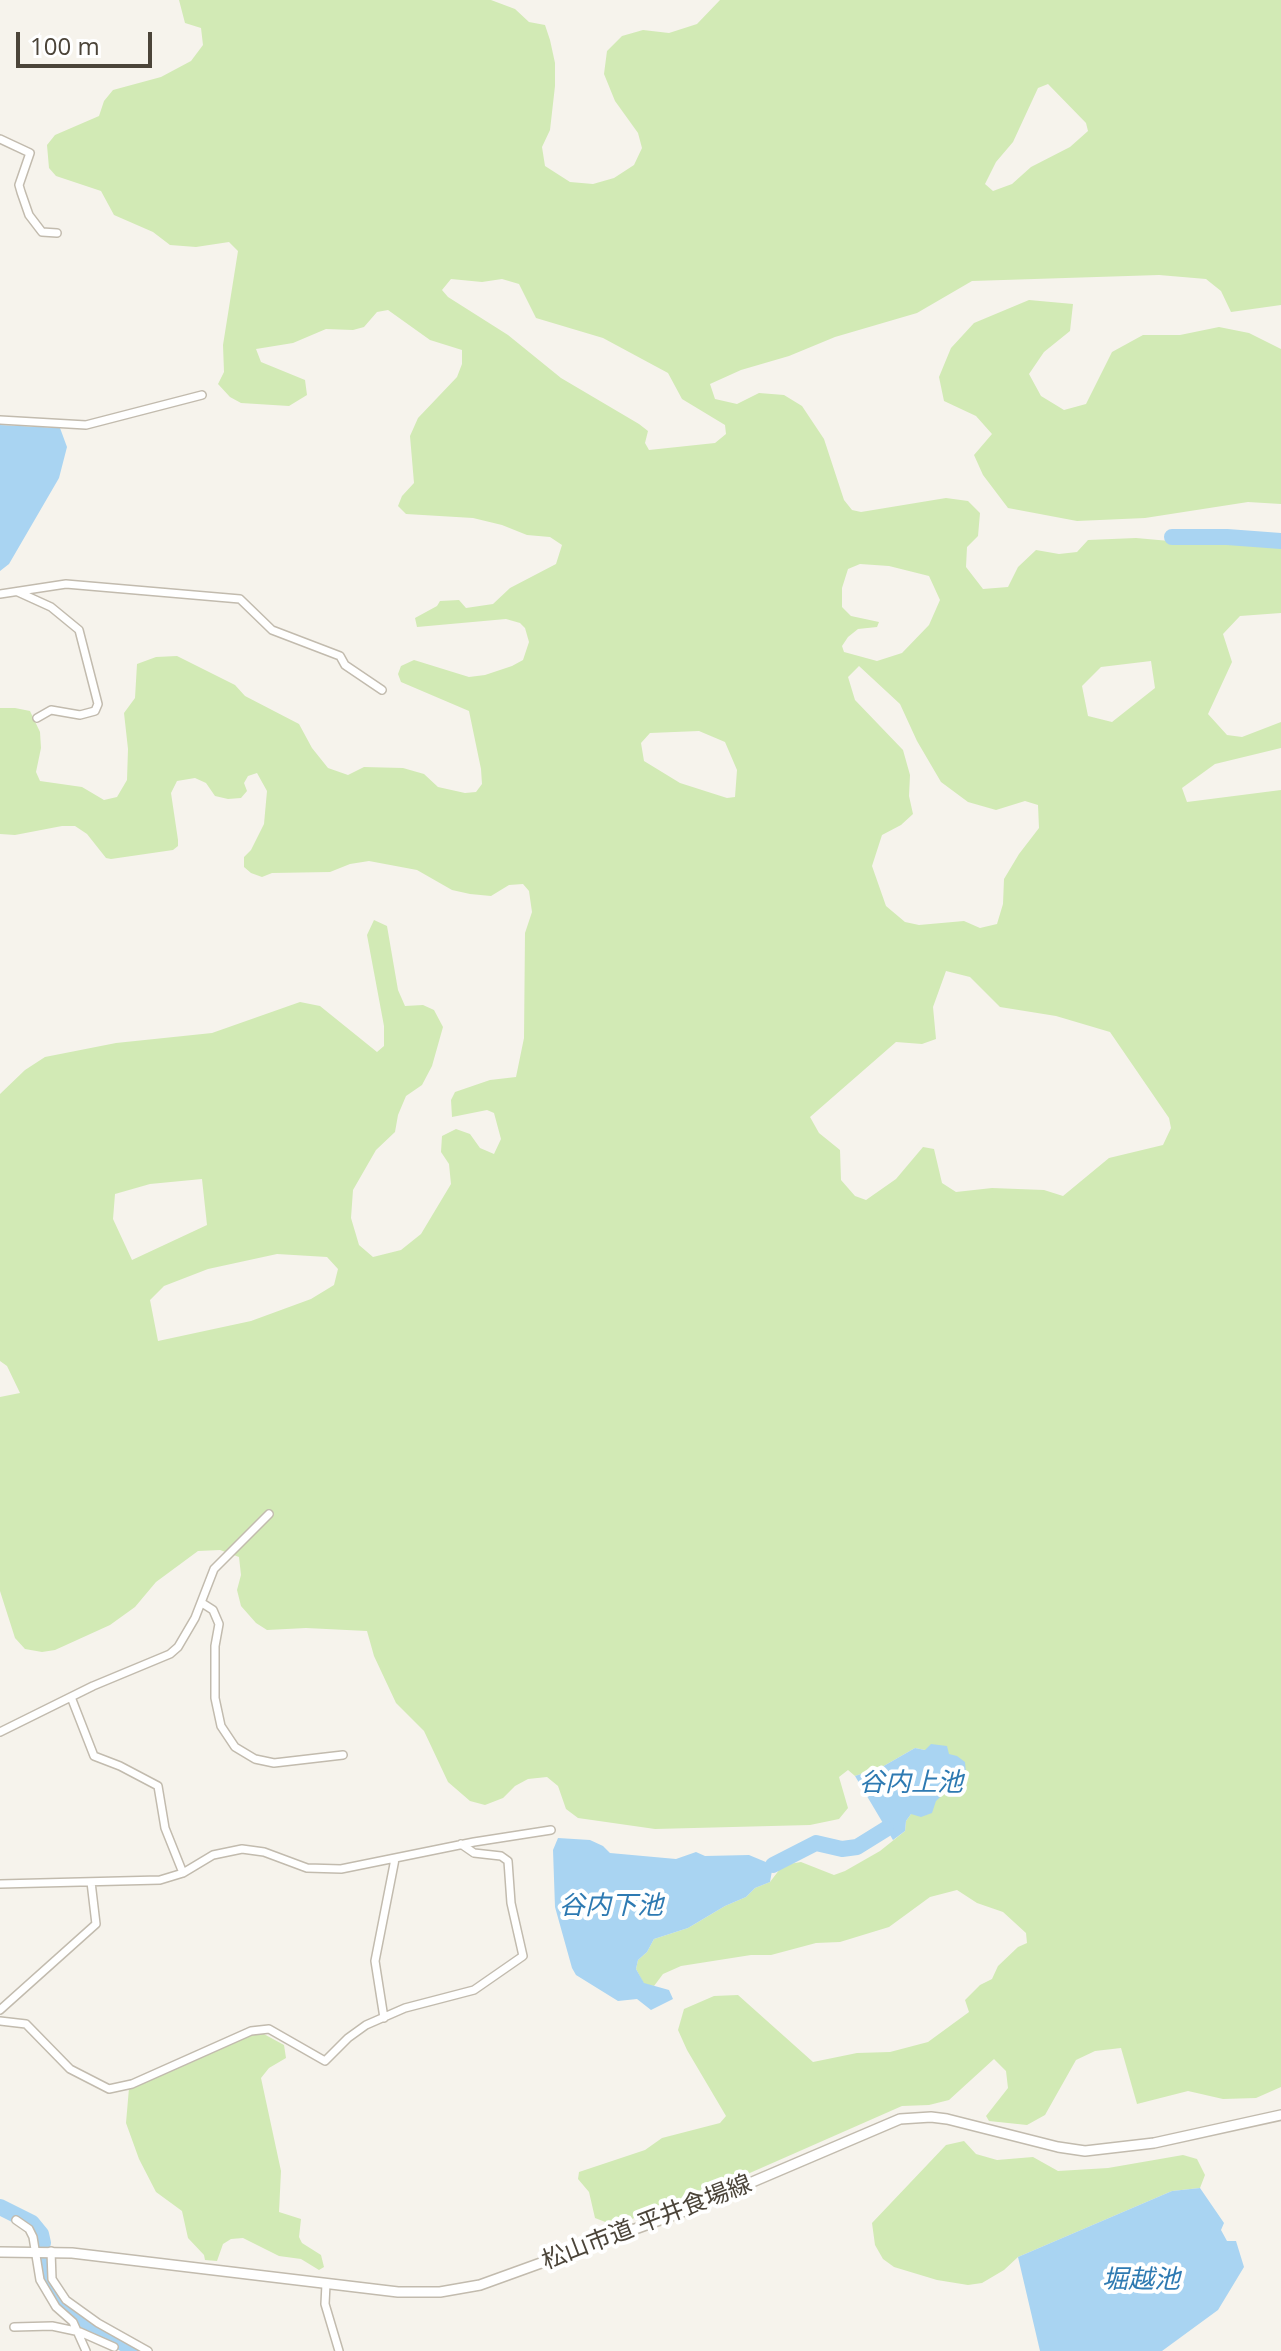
<!DOCTYPE html>
<html>
<head>
<meta charset="utf-8">
<style>
  body { margin:0 }
  #map { position:relative; width:1281px; height:2351px; overflow:hidden; background:#f6f3ec; font-family:"Open Sans",sans-serif }
  canvas { display:block }
  .scale { position:absolute; left:16px; top:32px; width:136px; height:36px; box-sizing:border-box; border:4px solid #4b4439; border-top:0; padding-left:10px; font-size:24px; line-height:28px; white-space:nowrap; color:#4b4439; -webkit-text-stroke:6px #fff; paint-order:stroke }
</style>
</head>
<body>
<div id="map">
<canvas width="1281" height="2351"></canvas>
<div class="scale">100 m</div>
</div>
<script>
const ctx = document.querySelector('canvas').getContext('2d');
ctx.lineJoin = 'round';
function paint(path, color) { ctx.fillStyle = color; ctx.fill(path, 'evenodd'); }
const shape = rows => new Path2D(rows.map(r => 'M' + r).join(''));
function strokePath(path, color, width, dash) { ctx.strokeStyle = color; ctx.lineWidth = width; ctx.lineCap = dash ? 'butt' : 'round'; ctx.setLineDash(dash || []); ctx.stroke(path); }
function write(font, color, halo, rows, align = 'center') {
  ctx.font = font + ' "Open Sans","Noto Sans JP",sans-serif'; ctx.lineWidth = 8; ctx.setLineDash([]); ctx.textBaseline = 'middle'; ctx.strokeStyle = halo; ctx.fillStyle = color; for (const [text, x, y, turn = 0] of rows) {
    ctx.save(); ctx.translate(x, y); ctx.rotate((+turn || 0) * Math.PI / 180); ctx.textAlign = isNaN(turn) ? turn : align; if (halo) ctx.strokeText(text, 0, 0); ctx.fillText(text, 0, 0); ctx.restore();
  }
}
const green = shape([
  [179,0,491,0,515,9,529,22,545,25,550,40,555,63,555,86,550,130,542,147,545,166,570,182,593,184,614,178,634,165,642,148,638,133,615,101,604,74,607,51,622,36,643,30,669,33,697,24,720,0,1281,0,1281,305,1231,312,1221,291,1206,279,1159,275,972,281,917,313,835,337,789,356,741,370,710,384,715,399,737,404,759,393,784,395,802,406,824,439,844,500,852,510,861,512,946,498,968,501,980,513,978,536,967,547,966,567,983,589,1008,587,1018,567,1036,550,1059,554,1077,552,1088,540,1136,538,1192,543,1281,544,1281,613,1240,616,1223,634,1232,662,1208,714,1227,735,1242,737,1281,722,1281,748,1215,764,1182,788,1187,802,1281,790,1281,2087,1256,2098,1223,2099,1188,2091,1137,2104,1121,2048,1095,2051,1076,2060,1045,2115,1027,2125,989,2121,986,2116,1008,2088,1006,2071,994,2059,949,2100,929,2105,902,2106,693,2198,620,2223,608,2223,595,2218,589,2192,578,2179,579,2172,645,2150,662,2138,720,2123,726,2116,687,2050,678,2030,684,2009,714,1996,738,1995,813,2062,857,2053,890,2052,928,2042,969,2012,965,2000,980,1985,992,1979,998,1966,1018,1947,1027,1943,1026,1933,1003,1912,977,1903,957,1890,930,1897,889,1927,840,1942,816,1943,771,1955,751,1955,681,1966,663,1974,654,1986,644,1984,636,1969,638,1960,647,1952,654,1939,688,1928,725,1906,746,1897,755,1888,770,1882,783,1865,801,1862,834,1875,845,1871,880,1851,905,1831,906,1821,911,1814,935,1801,966,1773,925,1750,915,1748,882,1767,855,1776,848,1770,839,1777,848,1808,839,1819,810,1825,655,1829,578,1818,566,1809,558,1786,547,1777,528,1779,515,1786,503,1798,485,1805,470,1801,448,1782,424,1731,396,1703,374,1656,367,1631,306,1628,267,1630,256,1623,241,1606,237,1590,241,1575,239,1557,220,1550,198,1551,156,1582,135,1607,110,1625,55,1650,42,1652,25,1649,15,1638,0,1591,0,1397,20,1393,7,1366,0,1361,0,1094,25,1070,45,1057,116,1043,212,1033,300,1002,320,1006,377,1052,384,1046,384,1026,367,935,374,920,387,926,398,990,405,1006,423,1005,434,1010,443,1027,432,1066,422,1085,406,1096,398,1115,395,1132,376,1150,353,1190,351,1218,359,1245,373,1257,401,1250,421,1234,451,1184,449,1164,441,1152,442,1136,456,1129,470,1134,480,1148,494,1154,501,1139,494,1113,487,1110,452,1117,451,1100,455,1092,490,1080,516,1077,524,1038,525,933,532,912,529,891,523,884,509,885,491,896,470,894,452,890,417,870,369,861,350,864,330,872,272,873,262,877,251,873,244,867,244,857,251,850,264,824,267,791,257,773,248,776,244,783,247,791,241,798,228,799,215,796,206,783,195,778,177,781,171,793,178,840,178,846,173,850,111,859,106,858,87,834,75,826,62,826,15,835,0,834,0,708,15,708,30,711,40,732,41,748,36,772,40,781,82,787,104,800,117,797,127,780,128,749,124,713,135,698,137,664,156,657,177,656,235,685,245,696,299,724,312,748,328,768,348,775,364,767,403,768,424,774,438,787,465,793,476,792,482,784,481,769,469,711,401,682,398,674,401,666,414,660,469,677,485,675,512,666,523,660,529,642,525,628,520,623,506,619,417,627,415,618,437,606,440,601,459,600,466,608,493,604,510,588,556,564,562,545,550,537,527,535,502,525,473,518,406,514,398,506,402,496,414,483,410,436,418,418,457,377,462,364,462,350,430,340,388,310,377,312,364,327,353,330,326,329,293,343,256,349,261,362,305,380,307,395,289,406,241,403,230,397,218,384,224,372,223,345,238,251,229,242,196,247,170,245,153,232,114,215,101,191,56,176,49,168,47,145,55,135,99,116,104,101,113,90,161,77,191,61,203,45,201,28,185,23],
  [1048,84,1086,123,1088,131,1070,147,1031,167,1012,184,993,191,985,184,996,162,1013,142,1038,88],
  [451,279,482,282,502,279,519,284,536,318,603,338,668,373,682,399,725,425,726,434,715,443,649,450,645,443,648,431,639,424,561,378,508,335,448,297,442,290],
  [860,564,889,566,929,576,940,600,929,625,902,653,877,661,844,652,842,646,848,637,858,629,877,627,879,622,851,616,842,607,842,588,848,569],
  [1151,661,1155,688,1112,722,1088,716,1082,686,1101,667],
  [859,666,900,704,917,741,941,782,968,802,996,810,1025,801,1038,805,1039,828,1019,854,1004,879,1003,904,997,924,980,928,964,921,919,925,905,922,886,906,872,866,882,835,901,825,913,814,909,796,910,775,903,750,855,700,848,677],
  [699,731,725,742,737,770,735,797,727,798,680,783,644,761,641,743,650,733],
  [946,971,970,977,1000,1007,1056,1016,1110,1032,1169,1118,1171,1128,1163,1145,1109,1158,1063,1196,1044,1190,992,1188,956,1192,942,1183,934,1149,923,1147,896,1179,866,1200,855,1196,841,1180,840,1150,819,1133,810,1117,896,1042,922,1044,936,1039,933,1007],
  [202,1179,207,1225,132,1260,113,1219,115,1194,150,1184],
  [277,1254,327,1257,338,1269,334,1285,311,1299,251,1321,158,1341,150,1300,164,1286,208,1269],
  [1029,300,1073,304,1070,331,1044,352,1029,374,1041,396,1064,410,1086,404,1112,352,1143,335,1180,335,1219,327,1249,333,1281,349,1281,504,1248,502,1145,518,1077,521,1008,508,983,475,974,455,992,434,976,416,944,401,939,377,951,348,974,323],
  [262,2033,284,2045,286,2058,269,2068,261,2078,281,2171,279,2212,301,2219,299,2237,302,2243,321,2255,324,2267,319,2270,301,2259,279,2256,243,2238,231,2239,223,2244,217,2261,205,2260,204,2255,188,2238,182,2211,156,2192,139,2159,126,2123,129,2088,234,2040],
  [964,2141,976,2154,997,2160,1033,2157,1058,2171,1108,2168,1183,2155,1197,2159,1205,2175,1200,2188,1172,2191,1018,2257,1004,2270,982,2283,968,2285,937,2280,894,2267,883,2259,875,2245,872,2223,946,2145]
]);
const water = shape([
  [0,425,60,428,67,447,59,478,9,564,0,571],
  [931,1744,947,1746,949,1754,957,1756,965,1762,966,1773,936,1801,932,1813,921,1817,911,1814,906,1821,905,1831,893,1840,855,1776,882,1767,915,1748,925,1750],
  [558,1838,590,1840,603,1846,610,1853,676,1859,696,1852,705,1856,749,1855,773,1865,770,1882,755,1888,746,1897,725,1906,688,1928,654,1939,647,1952,638,1960,636,1969,644,1983,669,1990,673,1999,651,2010,637,1999,618,2001,576,1975,572,1968,555,1907,553,1850],
  [1200,2188,1224,2223,1221,2230,1227,2241,1236,2241,1244,2267,1218,2310,1162,2351,1040,2351,1018,2257,1172,2191]
]);
const river = shape([
  [1172,537,1227,537,1281,541],
  [773,1865,816,1843,842,1849,857,1847,886,1829],
  [0,2207,32,2223,41,2234,43,2243],
  [44,2259,49,2284,64,2305,101,2332,138,2351]
]);
const minor = shape([
  [0,139,30,153,19,185,21,192,29,215,42,232,57,233],
  [0,420,86,425,202,395],
  [18,592,51,607,79,630,98,704,95,711,80,715,51,710,37,718],
  [0,594,66,584,240,599,272,630,340,656,345,665,382,690],
  [202,1603,213,1610,219,1624,215,1646,215,1698,221,1726,235,1747,255,1759,274,1763,343,1755],
  [71,1697,94,1756,120,1766,158,1786,165,1828,183,1873],
  [0,1732,93,1686,170,1654,178,1647,195,1618,214,1569,269,1514],
  [0,1884,160,1880,183,1873,213,1855,242,1849,264,1852,307,1868,341,1869,474,1842,551,1830],
  [0,2010,96,1924,91,1882],
  [384,2018,375,1961,395,1859],
  [0,2021,26,2024,70,2069,109,2089,132,2084,251,2031,269,2029,325,2061,348,2038,366,2025,405,2008,474,1990,523,1956,511,1903,508,1861,501,1856,474,1853,461,1844],
  [16,2220,29,2229,33,2237,40,2280,56,2307,73,2322,86,2351],
  [51,2251,52,2279,66,2300,98,2323,148,2351],
  [326,2284,325,2304,339,2351],
  [14,2327,52,2326,80,2332,114,2347]
]);
const tertiary = shape([
  [0,2252,72,2253,398,2292,440,2292,480,2285,682,2212,900,2119,931,2117,947,2119,1058,2147,1085,2151,1154,2143,1281,2115]
]);
const streetNames = [
  ["松山市道 平井食場線",647,2223,-21]
];
const waterNames = [
  ["谷内上池",911,1784],
  ["谷内下池",611,1907],
  ["堀越池",1141,2281]
];
paint(green, '#d2eab5');
paint(water, '#a9d4f2');
strokePath(river, '#a9d4f2', 16);
strokePath(minor, '#c2bbae', 10);
strokePath(tertiary, '#c2bbae', 12);
strokePath(minor, '#fff', 7);
strokePath(tertiary, '#fff', 9);
write('24px', '#4b4439', '#fff', streetNames);
write('italic 26px', '#2e7ab2', '#fff', waterNames);
</script>
</body>
</html>
